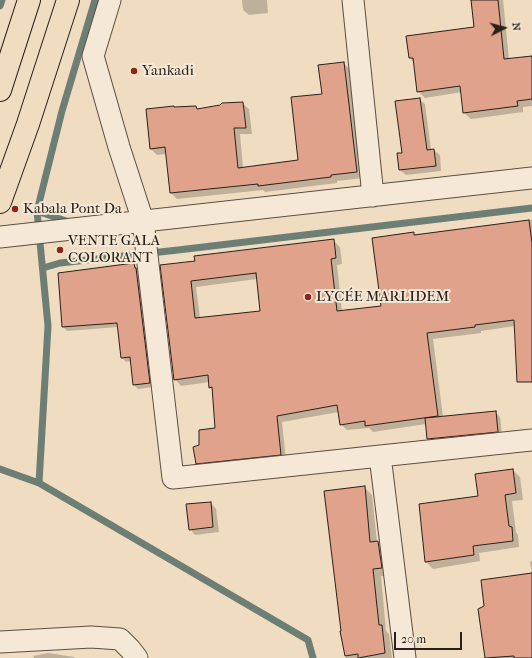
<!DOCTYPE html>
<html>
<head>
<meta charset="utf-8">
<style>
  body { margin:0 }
  #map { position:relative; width:532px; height:658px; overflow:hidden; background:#f0dcc1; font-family:"IM FELL French Canon",serif }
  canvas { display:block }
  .north { position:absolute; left:484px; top:8px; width:40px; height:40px; -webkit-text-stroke:3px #f5e8d7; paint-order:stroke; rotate:84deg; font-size:11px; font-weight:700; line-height:16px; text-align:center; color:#292018 }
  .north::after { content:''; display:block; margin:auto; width:14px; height:18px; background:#292018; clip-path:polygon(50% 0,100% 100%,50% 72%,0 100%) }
  .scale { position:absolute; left:394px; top:632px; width:68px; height:18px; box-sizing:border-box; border:2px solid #292018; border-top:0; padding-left:5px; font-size:12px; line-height:14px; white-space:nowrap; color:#292018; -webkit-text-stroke:3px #f5e8d7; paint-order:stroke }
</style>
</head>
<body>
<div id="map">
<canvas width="532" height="658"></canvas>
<div class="north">N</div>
<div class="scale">20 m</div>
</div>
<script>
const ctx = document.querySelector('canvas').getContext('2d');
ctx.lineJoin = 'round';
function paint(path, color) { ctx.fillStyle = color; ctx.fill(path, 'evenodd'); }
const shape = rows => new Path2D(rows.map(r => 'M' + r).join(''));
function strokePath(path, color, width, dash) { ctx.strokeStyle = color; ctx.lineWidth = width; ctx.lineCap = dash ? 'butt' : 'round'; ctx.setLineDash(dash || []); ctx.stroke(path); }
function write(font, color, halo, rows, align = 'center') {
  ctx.font = font + ' "IM FELL French Canon",serif'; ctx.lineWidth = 4; ctx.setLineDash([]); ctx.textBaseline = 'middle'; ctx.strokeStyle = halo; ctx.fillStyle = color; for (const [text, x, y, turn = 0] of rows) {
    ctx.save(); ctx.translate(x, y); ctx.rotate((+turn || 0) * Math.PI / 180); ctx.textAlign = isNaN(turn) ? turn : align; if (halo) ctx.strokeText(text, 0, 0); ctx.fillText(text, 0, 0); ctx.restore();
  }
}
const shadow = shape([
  [242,0,267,0,268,13,249,15,243,10],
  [472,0,503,0,509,59,532,57,532,106,523,107,523,112,471,119,464,113,462,92,425,98,418,91,414,63,410,58,475,28],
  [343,63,350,69,363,178,337,181,337,183,265,192,263,190,177,199,171,193,167,154,157,155,151,149,147,110,196,107,198,110,242,103,249,109,252,134,240,134,243,168,300,161,323,95],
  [419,99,425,104,431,150,434,150,440,155,441,171,406,175,400,170],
  [532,220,532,351,515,326,481,331,481,333,433,339,443,417,495,412,500,417,502,436,433,443,428,439,426,424,373,432,369,428,347,430,341,424,339,412,282,422,286,461,203,469,197,463,200,445,216,429,214,391,210,387,210,382,181,386,175,379,161,266,333,240,340,247,342,264,337,265,342,311,382,306,414,234,416,236],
  [257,279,261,311,200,318,196,287],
  [134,264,138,269,138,271,153,387,138,389,134,385,132,361,126,362,122,358,118,327,67,331,63,327],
  [513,470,520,477,523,500,512,501,516,532,518,535,519,547,479,553,480,561,433,569,426,562,479,497],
  [364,487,372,495,377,542,386,550,389,576,381,576,386,631,389,634,392,658,346,658,341,632],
  [211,503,216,509,219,532,195,535,190,529],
  [532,561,532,658,486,658,485,607,532,574,530,562],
  [48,653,74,657,75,658,34,658,33,656]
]);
const stream = shape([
  [0,6,2,0],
  [37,211,69,222],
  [43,268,60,263,178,250,532,208],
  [0,469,39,483,308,640,313,658],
  [39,483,48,326,37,211,62,111,95,0]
]);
const building = shape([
  [471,0,498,0,504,59,532,56,532,99,517,101,518,106,463,113,460,86,417,92,413,58,409,58,406,36,474,27,471,0],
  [344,62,357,172,331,175,331,177,258,186,258,184,170,193,165,147,150,149,146,109,174,106,174,107,196,106,197,109,220,105,222,103,243,102,246,128,234,128,238,168,298,160,291,97,322,94,318,65,344,62],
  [420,98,427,150,434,149,436,166,399,170,397,153,402,153,395,101,420,98],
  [529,220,532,243,532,382,517,382,514,320,475,325,475,327,427,333,438,416,365,426,365,421,340,425,337,405,277,416,281,455,196,464,193,447,199,445,199,430,215,428,212,387,209,388,208,375,174,380,160,265,195,261,194,256,334,239,336,258,331,259,337,311,381,306,372,238,414,232,414,235,529,220],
  [256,273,260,311,195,318,191,281,256,273],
  [134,263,135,268,136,268,150,383,133,385,130,357,121,358,117,323,62,327,58,273,134,263],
  [496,411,498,432,427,439,425,418,496,411],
  [513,469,516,493,505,495,509,526,512,527,513,541,473,546,474,555,425,562,419,504,478,496,475,474,513,469],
  [365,486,370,542,378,541,380,555,382,568,373,569,379,625,382,625,385,653,358,658,358,654,345,656,340,631,341,631,324,491,365,486],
  [211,502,213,527,189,530,186,504,211,502],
  [532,573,532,658,514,658,514,656,485,658,478,609,484,606,481,580,532,573]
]);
const street = shape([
  [110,0,93,56,119,147,143,221,173,478,532,440],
  [353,0,373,196],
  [0,237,532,178],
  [380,456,405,658],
  [0,642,91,637,120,639,130,649,137,658]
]);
const highway = shape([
  [0,90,29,0],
  [0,202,28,124,68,0]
]);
const markers = [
  [134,71,4,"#8f2418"],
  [15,209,4,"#8f2418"],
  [60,250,4,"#8f2418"],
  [308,297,4,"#8f2418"]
];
const poiNames = [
  ["Yankadi",142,71],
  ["Kabala Pont Da",23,209],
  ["VENTE GALA",68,241],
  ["COLORANT",68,258],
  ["LYCÉE MARLIDEM",316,297]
];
paint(shadow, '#0003');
strokePath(stream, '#6d7e75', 7);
paint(building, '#e0a28a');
strokePath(building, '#292018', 1);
strokePath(street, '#5b4f42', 23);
strokePath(highway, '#292018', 24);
strokePath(street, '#f5e8d7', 21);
strokePath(highway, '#f0dcc1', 22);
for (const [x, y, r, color] of markers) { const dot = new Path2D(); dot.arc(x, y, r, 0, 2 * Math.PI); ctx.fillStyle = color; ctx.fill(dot); strokePath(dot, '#f5e8d7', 1.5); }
write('15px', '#292018', '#f5e8d7', poiNames, 'left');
</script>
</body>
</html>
